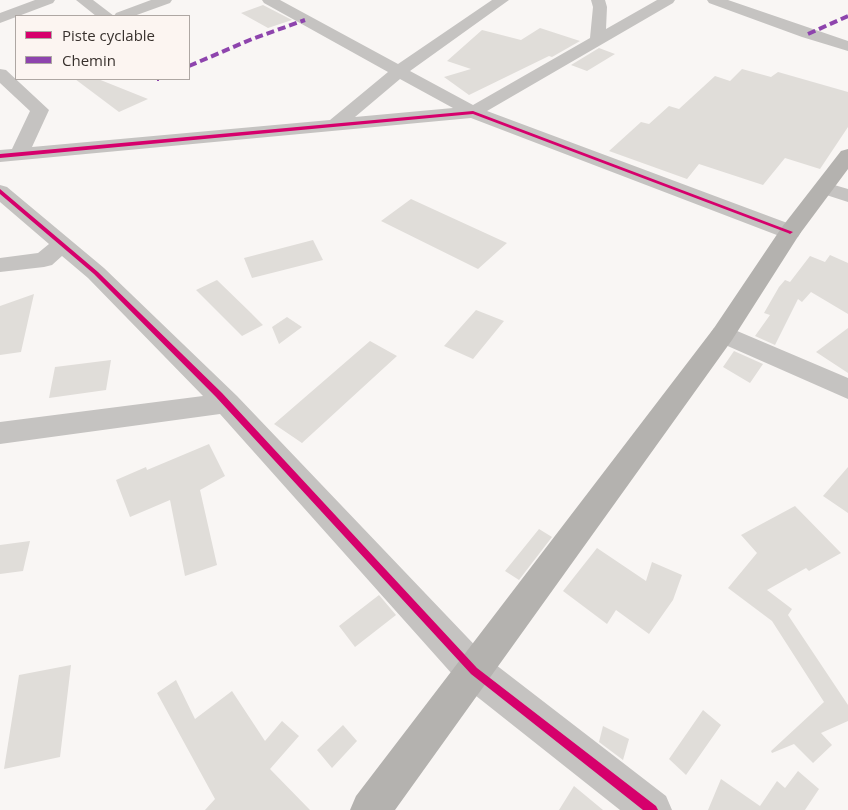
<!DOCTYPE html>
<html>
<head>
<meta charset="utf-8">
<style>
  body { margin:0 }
  #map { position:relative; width:848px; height:810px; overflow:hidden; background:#f9f6f4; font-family:"Open Sans",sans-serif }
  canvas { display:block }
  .legend { position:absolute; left:15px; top:15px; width:175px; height:65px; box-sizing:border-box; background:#fcf5f1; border:1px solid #aea7a3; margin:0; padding:6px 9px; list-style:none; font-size:15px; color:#38312d }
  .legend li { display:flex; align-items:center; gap:10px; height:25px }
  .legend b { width:25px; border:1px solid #aea7a3 }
</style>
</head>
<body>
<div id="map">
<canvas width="848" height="810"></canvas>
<ul class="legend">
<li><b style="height:6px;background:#d6006c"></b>Piste cyclable</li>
<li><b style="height:6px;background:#8e44ad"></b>Chemin</li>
</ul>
</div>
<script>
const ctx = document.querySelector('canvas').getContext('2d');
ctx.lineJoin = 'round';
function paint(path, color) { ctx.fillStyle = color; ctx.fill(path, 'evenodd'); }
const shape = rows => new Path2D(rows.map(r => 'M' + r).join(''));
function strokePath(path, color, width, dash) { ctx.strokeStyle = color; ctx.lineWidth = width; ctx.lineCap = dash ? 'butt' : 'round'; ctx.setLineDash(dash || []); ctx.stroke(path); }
const building = shape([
  [263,5,292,20,268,28,241,13],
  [540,28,580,41,552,57,549,56,469,95,444,77,471,69,447,61,482,30,521,40],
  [599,48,615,54,587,71,571,65],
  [742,69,771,77,778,72,848,92,848,127,820,169,785,158,763,185,699,164,687,179,609,151,641,122,649,124,669,106,679,109,715,76,730,81],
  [75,79,98,79,148,99,119,112],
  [411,199,507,243,478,269,381,221],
  [313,240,323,260,252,278,244,258],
  [830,255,848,263,848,314,811,292,802,302,798,299,775,345,755,336,770,315,764,313,779,287,785,280,790,282,810,256,825,262],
  [217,280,251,313,263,325,242,336,196,290],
  [34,294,21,352,0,355,0,306],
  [476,310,504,321,473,359,444,346],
  [287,317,302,327,279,344,272,327],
  [848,328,848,373,816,352],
  [370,341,397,356,302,443,274,424],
  [734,351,763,364,750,383,723,367],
  [111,360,106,390,49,398,55,367],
  [209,444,225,476,200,490,217,565,185,576,170,500,130,517,116,480,146,467,147,470],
  [848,467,848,513,823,496],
  [795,506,841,553,809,571,806,568,767,590,792,609,788,615,848,705,848,721,821,733,832,745,813,763,794,744,772,753,771,751,824,702,772,621,728,588,757,553,741,535],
  [539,529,552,537,519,580,505,571],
  [30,541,23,571,0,574,0,545],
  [597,548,646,581,652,562,682,575,673,600,649,634,616,610,607,624,563,591],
  [379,595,396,615,355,647,339,626],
  [71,665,60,757,4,769,19,675],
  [176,680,195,719,232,691,265,741,282,721,299,736,270,769,310,810,205,810,215,799,157,693],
  [703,710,721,725,686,775,669,759],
  [343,725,357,741,332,768,317,750],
  [603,726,629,739,623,760,599,742],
  [798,771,819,789,805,810,708,810,721,779,760,806,777,781,785,788],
  [574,786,603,810,559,810]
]);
const minor = shape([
  [35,0,55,0,53,3,0,23,0,13,35,0],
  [76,0,93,0,114,16,116,13,151,0,172,0,170,3,134,16,96,16,76,0],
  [262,0,280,0,398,64,492,0,509,0,410,71,473,105,590,38,593,7,591,0,605,0,607,7,606,29,657,0,675,0,673,3,487,111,798,227,801,232,798,237,790,239,782,237,471,118,0,162,0,150,12,149,30,111,0,83,0,69,6,70,49,110,32,147,330,120,388,72,264,3,262,0],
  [400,79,453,108,355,117,400,79],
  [707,0,728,0,848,41,848,51,802,37,709,3,707,0],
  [824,182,848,189,848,202,817,192,814,188,817,184,824,182],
  [0,185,7,187,104,268,237,396,487,658,666,796,672,810,620,810,461,684,220,414,0,444,0,422,203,396,88,278,62,256,52,265,44,267,0,272,0,258,38,253,49,244,0,202,0,185],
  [723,325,848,378,848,399,714,340,710,334,714,328,723,325]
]);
const major = shape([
  [848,149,848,169,799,235,732,340,395,810,350,810,356,796,714,328,782,227,841,151,848,149]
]);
const quiet = shape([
  [808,34,848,16],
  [189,66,252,39,305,20],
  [157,79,159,79]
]);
const cycleway = shape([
  [473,111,793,232,790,234,788,233,473,114,0,158,0,154,473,111],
  [0,189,98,272,222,393,477,668,656,806,658,810,643,810,471,674,216,397,94,274,0,194,0,189]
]);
paint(building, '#e0ddd9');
paint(minor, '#c5c3c1');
paint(major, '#b4b2af');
strokePath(quiet, '#8e44ad', 4, [8, 4]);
paint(cycleway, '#d6006c');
</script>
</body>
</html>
